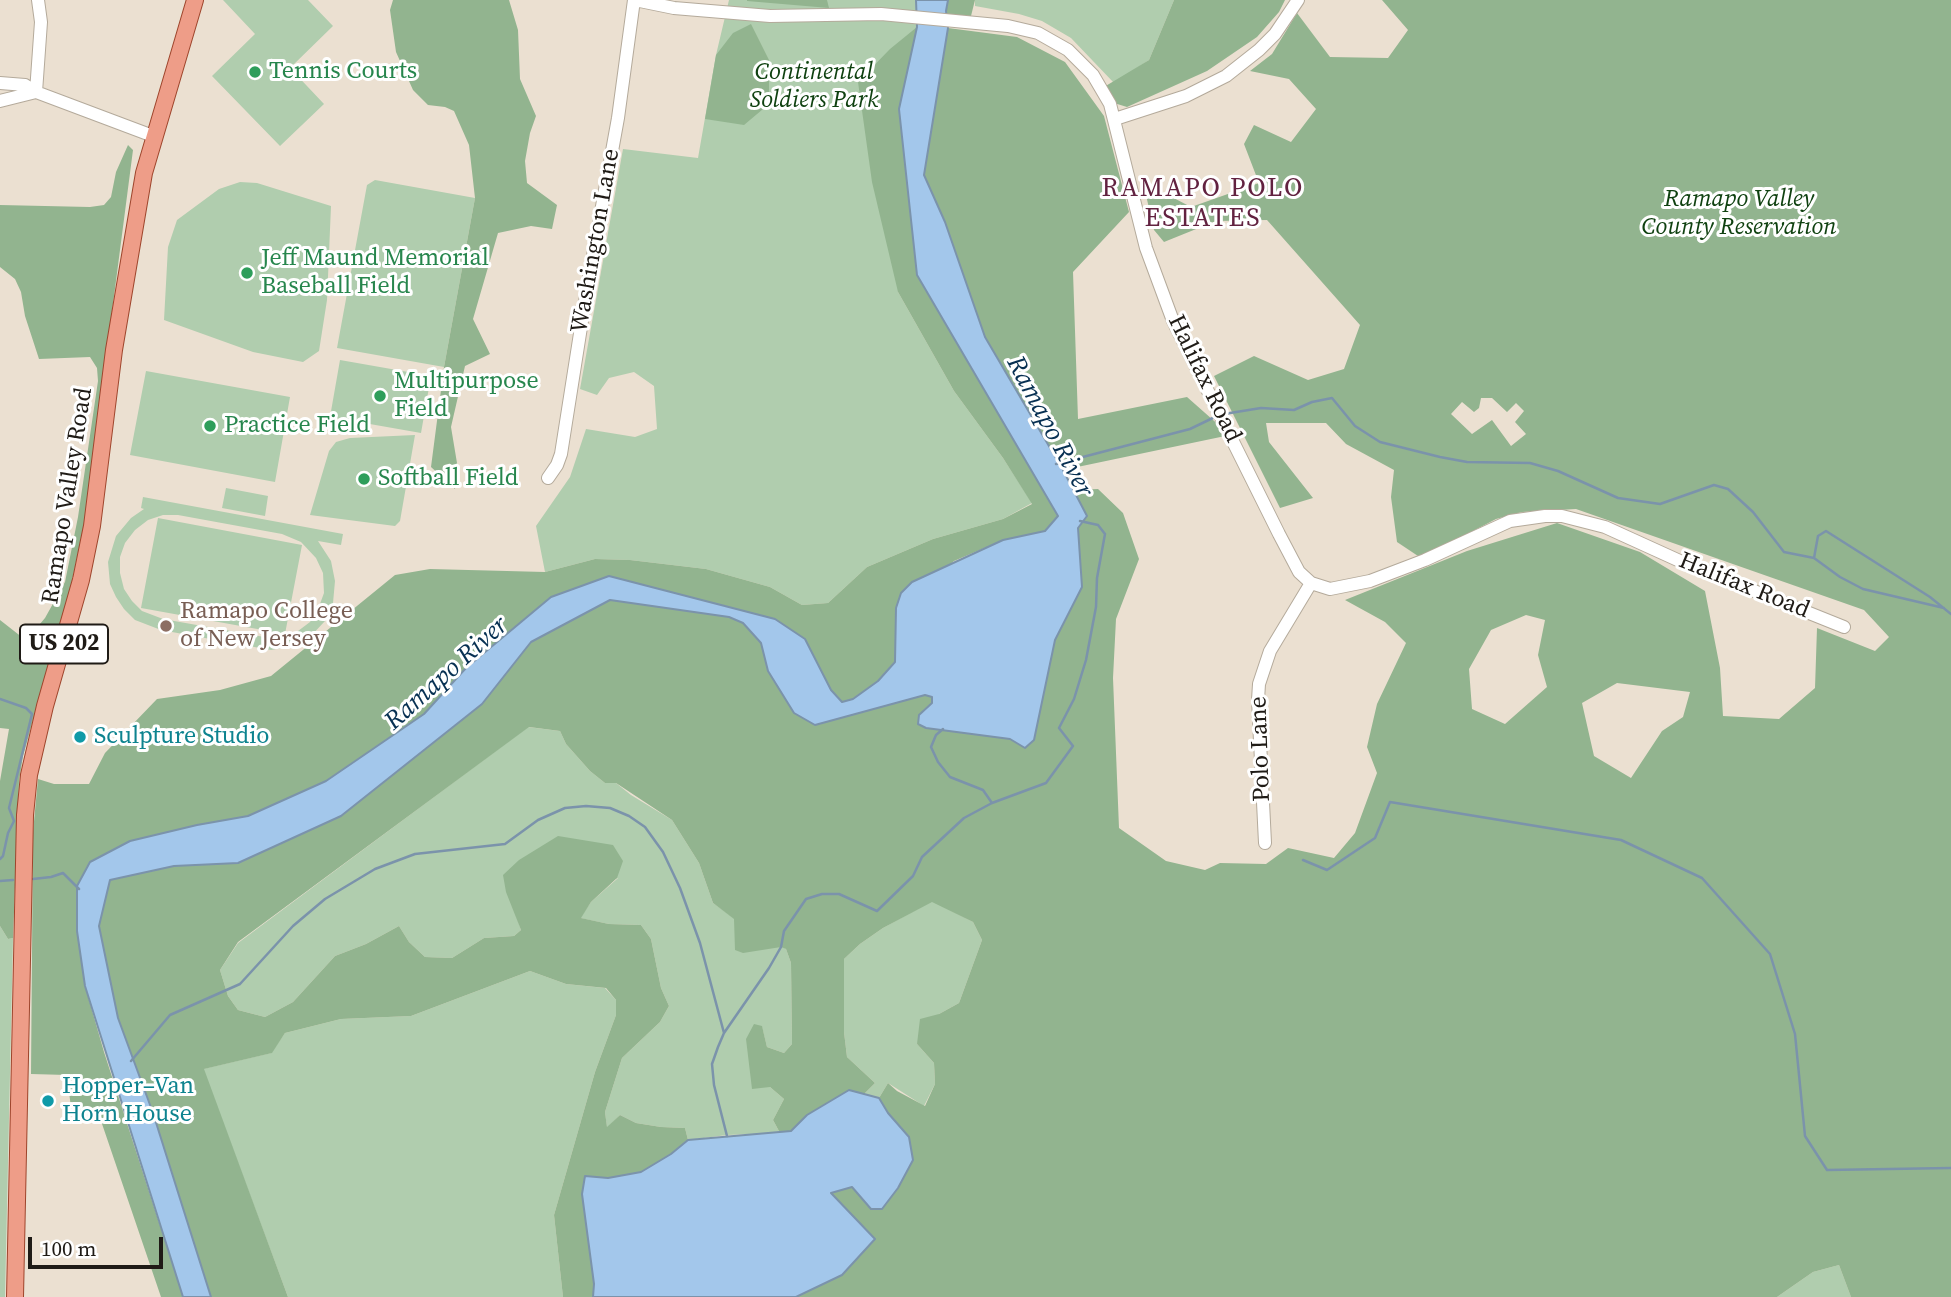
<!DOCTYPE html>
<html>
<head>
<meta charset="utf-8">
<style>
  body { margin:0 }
  #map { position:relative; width:1951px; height:1297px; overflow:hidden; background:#ebe0d1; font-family:"Source Serif 4",serif }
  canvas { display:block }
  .scale { position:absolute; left:28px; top:1237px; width:135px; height:32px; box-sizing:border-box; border:4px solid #1f1b16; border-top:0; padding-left:9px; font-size:21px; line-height:24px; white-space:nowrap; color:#1f1b16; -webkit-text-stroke:5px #fff; paint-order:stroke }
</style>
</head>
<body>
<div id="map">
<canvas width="1951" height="1297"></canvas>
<div class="scale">100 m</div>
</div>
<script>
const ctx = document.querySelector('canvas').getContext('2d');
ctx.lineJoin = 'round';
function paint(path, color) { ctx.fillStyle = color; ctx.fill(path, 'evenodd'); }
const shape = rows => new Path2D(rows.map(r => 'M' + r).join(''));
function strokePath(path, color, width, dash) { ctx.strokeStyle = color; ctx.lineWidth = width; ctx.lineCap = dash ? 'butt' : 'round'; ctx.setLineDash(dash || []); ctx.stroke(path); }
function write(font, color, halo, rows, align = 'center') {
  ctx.font = font + ' "Source Serif 4",serif'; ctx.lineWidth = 6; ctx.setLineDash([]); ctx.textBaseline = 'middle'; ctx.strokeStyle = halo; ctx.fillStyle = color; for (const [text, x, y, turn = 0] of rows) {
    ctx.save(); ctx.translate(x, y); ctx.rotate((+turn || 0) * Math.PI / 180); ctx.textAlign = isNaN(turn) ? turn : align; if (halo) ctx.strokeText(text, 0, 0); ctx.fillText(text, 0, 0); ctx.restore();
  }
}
const green = shape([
  [223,0,308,0,333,26,290,68,324,104,280,146,212,76,255,34],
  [729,0,916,0,917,27,898,292,954,391,1003,458,1032,503,1003,519,933,539,867,567,828,603,802,605,770,587,706,569,630,560,595,559,545,572,536,526,570,477,586,429,635,437,657,429,654,386,634,372,609,378,597,395,580,389,623,149,698,158,716,55],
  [975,0,1174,0,1149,60,1114,83,1071,38,1042,21,1019,14,975,6],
  [375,180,475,198,444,367,337,348,367,185],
  [240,182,257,183,331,206,327,300,319,351,303,362,253,352,164,320,168,247,177,220,219,189],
  [340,360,431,376,421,433,330,417],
  [146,371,290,397,275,482,130,455],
  [415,435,400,521,395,526,310,515,329,451,336,442,350,438],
  [226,488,268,496,265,516,222,508],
  [143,497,343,534,341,545,318,541,331,561,335,581,333,603,325,621,310,637,297,645,271,650,161,630,135,620,124,609,116,597,110,584,108,562,116,536,131,518,144,509,141,508],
  [163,515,178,515,282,534,301,542,316,558,323,573,324,593,317,612,310,622,298,631,283,637,270,638,163,619,142,611,132,601,124,589,120,573,120,557,125,543,135,530,148,520],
  [158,518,302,545,285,634,141,608],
  [528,727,560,731,566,744,590,771,605,783,616,783,631,795,672,820,699,863,713,903,734,918,786,949,791,963,792,1044,784,1053,767,1047,762,1027,770,1087,784,1099,773,1120,780,1133,727,1135,688,1140,685,1128,661,1127,636,1123,620,1115,607,1128,605,1112,622,1058,660,1022,669,1006,661,988,651,939,641,925,609,924,580,918,591,902,618,878,515,912,521,930,514,936,484,938,452,958,425,957,409,942,399,926,366,944,335,956,293,1002,265,1017,238,1010,228,996,220,970,238,943],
  [932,901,973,922,982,940,959,1003,939,1014,917,1044,934,1063,935,1084,924,1106,888,1083,879,1098,864,1094,875,1083,847,1057,844,1032,844,959,860,944,883,928],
  [0,926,8,939,13,938,5,1297,0,1297],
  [530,971,566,984,605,988,616,1000,616,1015,595,1072,554,1215,563,1297,288,1297,203,1069,271,1053,285,1033,341,1019,411,1016],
  [1839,1265,1851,1297,1777,1297,1813,1272]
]);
const forest = shape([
  [393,0,509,0,518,30,520,79,536,116,530,133,525,161,527,183,557,205,552,229,531,226,498,233,473,319,490,354,465,366,451,427,457,463,455,489,431,467,444,367,475,198,469,145,454,111,445,107,428,105,413,90,396,52,390,10],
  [747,0,827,0,829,8,747,1],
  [948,0,975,0,971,16,946,15],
  [1174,0,1285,0,1279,12,1257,37,1207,71,1127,107,1114,103,1104,87,1149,60],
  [1382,0,1951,0,1951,1297,1851,1297,1839,1265,1813,1272,1777,1297,796,1297,842,1275,875,1239,830,1193,853,1187,871,1208,909,1137,888,1113,879,1098,888,1083,897,1091,925,1106,935,1084,934,1063,917,1044,920,1019,939,1014,959,1003,982,940,973,922,932,902,883,928,860,944,844,959,844,1032,847,1057,875,1083,864,1094,849,1090,807,1115,791,1131,780,1133,773,1120,784,1099,770,1087,752,1089,746,1039,754,1024,762,1026,767,1047,784,1053,792,1044,791,963,786,949,781,947,743,953,735,950,734,919,713,903,699,863,672,820,616,783,605,783,590,771,566,744,560,731,529,727,238,942,220,970,228,996,238,1010,265,1017,293,1002,335,956,366,944,399,926,409,942,425,957,452,958,484,938,514,936,521,930,506,892,503,875,519,860,558,836,613,845,623,861,617,878,591,902,581,918,609,924,641,925,651,939,661,988,669,1006,660,1022,622,1058,605,1112,607,1127,620,1115,636,1123,661,1127,685,1128,688,1140,671,1154,641,1172,608,1178,593,1297,563,1297,554,1215,595,1072,616,1015,616,1000,606,988,566,984,530,971,411,1016,341,1019,285,1033,272,1053,204,1069,288,1297,211,1297,153,1113,118,1018,99,926,110,880,174,866,238,863,482,704,531,642,610,600,729,617,743,623,761,643,768,671,815,725,925,695,933,697,932,703,919,715,918,724,926,728,1034,740,1055,640,1082,587,1078,528,1087,516,1073,490,1098,489,1123,513,1139,559,1116,619,1113,678,1119,828,1166,861,1205,870,1220,863,1266,864,1288,848,1334,858,1355,833,1377,773,1367,747,1377,704,1406,643,1385,622,1345,600,1467,551,1557,523,1640,552,1705,591,1720,668,1723,716,1779,719,1815,688,1817,628,1875,651,1889,637,1864,610,1576,509,1522,512,1496,519,1421,558,1397,542,1391,497,1394,470,1346,444,1326,423,1266,423,1269,442,1313,498,1280,508,1214,376,1254,356,1308,380,1344,369,1360,325,1267,220,1216,221,1164,242,1154,230,1143,182,1191,207,1259,183,1244,144,1254,125,1291,142,1316,109,1289,79,1250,71,1272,54,1297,13,1330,57,1388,58,1408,30],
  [1481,398,1492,398,1507,412,1516,403,1524,411,1515,422,1526,434,1511,446,1492,420,1472,434,1451,414,1462,402,1474,412,1479,408],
  [1526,615,1545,620,1538,655,1547,687,1505,724,1472,709,1469,669,1491,630],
  [1617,683,1690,692,1683,717,1662,731,1631,778,1594,756,1582,703],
  [751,24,769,60,769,104,744,125,705,119,716,55,733,33],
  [917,27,899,109,917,275,1058,516,1045,532,1003,540,954,561,896,608,895,661,878,681,853,699,842,702,831,690,819,670,775,619,609,577,551,597,466,668,424,714,326,781,248,816,197,825,130,841,77,931,85,986,104,1052,183,1297,161,1297,99,1115,71,1108,67,1075,31,1074,33,832,38,779,54,784,89,784,105,753,157,699,220,690,271,676,395,575,430,569,545,572,595,559,630,560,706,569,770,587,802,605,828,603,867,567,933,539,1003,519,1032,504,1003,458,954,391,898,292,872,182,858,82,890,49],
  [948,28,1017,37,1065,62,1104,116,1129,212,1073,272,1078,419,1187,397,1230,435,1063,470,985,337,945,222,923,175],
  [128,145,133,150,85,519,72,581,23,756,19,781,13,938,8,939,0,926,0,781,9,729,0,728,0,620,23,638,28,638,45,618,65,582,78,517,98,381,97,368,90,357,39,359,25,316,21,292,15,279,0,267,0,205,90,207,104,205,111,197,116,172]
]);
const water = shape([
  [916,0,948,0,946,11,948,28,924,175,945,222,985,337,1063,470,1087,516,1078,528,1082,587,1055,640,1034,740,1025,748,1010,739,926,728,918,724,919,715,932,703,932,697,925,695,815,725,794,713,768,671,761,643,743,623,729,617,610,600,531,642,482,704,341,816,238,863,174,866,110,880,99,926,118,1018,153,1113,211,1297,183,1297,85,986,77,931,77,886,90,862,130,841,197,825,248,816,326,781,424,714,466,668,551,597,609,576,775,619,805,639,831,690,842,702,853,699,878,681,895,662,896,608,901,593,912,582,1003,540,1045,531,1058,516,917,275,899,109,917,27,916,0],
  [849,1090,879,1098,888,1113,909,1137,913,1160,898,1188,882,1209,871,1209,852,1187,831,1193,875,1239,842,1275,796,1297,593,1297,594,1284,582,1194,585,1176,608,1178,641,1172,671,1154,688,1140,791,1131,807,1115,849,1090]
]);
const stream = shape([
  [1224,414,1261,408,1294,410,1312,402,1332,398,1355,426,1380,442,1440,457,1467,462,1530,463,1558,471,1618,498,1660,504,1714,485,1728,489,1753,512,1784,552,1814,558,1840,577,1863,589,1944,608],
  [1056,464,1190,429,1217,416],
  [1814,558,1818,536,1826,531,1930,597,1951,614],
  [0,699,26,708,32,714,9,808,14,821,8,833,3,856,0,859],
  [943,729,936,735,931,747,938,762,950,777,983,790,992,803],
  [1303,860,1327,870,1375,838,1390,802,1621,840,1702,878,1770,954,1795,1034,1805,1136,1827,1170,1951,1168],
  [33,879,51,877,63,873,79,889],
  [0,881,13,880],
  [131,1061,170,1015,240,984,293,926,325,899,375,869,415,854,505,844,538,820,565,808,586,806,610,808,629,816,645,827,663,852,680,888,700,943,724,1033],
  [727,1136,714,1085,712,1064,718,1047,724,1033,769,968,781,947,784,931,806,899,822,894,839,894,877,911,913,876,922,857,964,818,992,803,1046,783,1073,746,1059,728,1074,699,1086,660,1096,607,1097,578,1105,534,1098,525,1080,521]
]);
const minor = shape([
  [635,0,674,8,770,16,881,14,1008,26,1038,33,1068,50,1093,75,1110,104,1146,248,1173,321,1279,534,1299,572,1311,583,1330,589,1370,581,1425,560,1510,521,1545,516,1562,516,1605,527,1682,562,1844,627],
  [0,83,25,85,36,92,153,136],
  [36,92,41,22,38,0],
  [0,101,36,92],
  [1115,119,1186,96,1226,76,1259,50,1275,34,1298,0],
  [548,478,557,465,561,454,587,289,618,118,634,0],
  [1265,843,1258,700,1259,684,1270,651,1311,583]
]);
const major = shape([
  [15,1297,25,815,29,775,45,706,81,580,92,526,114,350,144,173,195,0]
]);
const markers = [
  [255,72,7,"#2e9e5b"],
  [247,273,7,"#2e9e5b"],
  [380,396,7,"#2e9e5b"],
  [210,426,7,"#2e9e5b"],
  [364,479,7,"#2e9e5b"],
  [166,626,7,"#8d6e63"],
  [80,737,7,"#0f9aa8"],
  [48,1101,7,"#0f9aa8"]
];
const shields = [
  [64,644,88]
];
const shieldNames = [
  ["US 202",64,644]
];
const leisureNames = [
  ["Tennis Courts",269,72],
  ["Jeff Maund Memorial",261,259],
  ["Baseball Field",261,287],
  ["Multipurpose",394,382],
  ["Field",394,410],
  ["Practice Field",224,426],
  ["Softball Field",378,479]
];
const parkNames = [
  ["Continental",814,73],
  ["Soldiers Park",814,101],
  ["Ramapo Valley",1739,200],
  ["County Reservation",1739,228]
];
const streetNames = [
  ["Washington Lane",596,241,-80],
  ["Halifax Road",1204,379,64],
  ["Ramapo Valley Road",68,496,-81],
  ["Halifax Road",1744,586,22],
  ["Polo Lane",1261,749,-92]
];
const educationNames = [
  ["Ramapo College",180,612],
  ["of New Jersey",180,640]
];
const cultureNames = [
  ["Sculpture Studio",94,737],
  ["Hopper–Van",62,1087],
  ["Horn House",62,1115]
];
const neighbourhoodNames = [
  ["RAMAPO POLO",1203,189],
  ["ESTATES",1203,219]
];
const waterNames = [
  ["Ramapo River",1049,427,62],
  ["Ramapo River",447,674,-42]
];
paint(green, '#b0cdae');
paint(forest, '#92b48f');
paint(water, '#a3c7eb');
strokePath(water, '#7b93ab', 2);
strokePath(stream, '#7b93ab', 2.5);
strokePath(minor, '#b4aa9b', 14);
strokePath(major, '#9e452c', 18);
strokePath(minor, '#fff', 12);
strokePath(major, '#ee9d88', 16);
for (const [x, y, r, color] of markers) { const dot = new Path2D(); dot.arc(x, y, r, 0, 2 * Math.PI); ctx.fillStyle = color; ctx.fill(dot); strokePath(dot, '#fff', 2.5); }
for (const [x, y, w] of shields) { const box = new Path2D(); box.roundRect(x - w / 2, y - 19.5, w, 39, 5); ctx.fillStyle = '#fff'; ctx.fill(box); strokePath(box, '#1f1b16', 2); }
write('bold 23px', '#1f1b16', null, shieldNames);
write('24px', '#27864d', '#fff', leisureNames, 'left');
write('italic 24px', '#0f4110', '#fff', parkNames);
write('24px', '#1f1b16', '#fff', streetNames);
write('24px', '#785e54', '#fff', educationNames, 'left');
write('24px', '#0d838f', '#fff', cultureNames, 'left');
ctx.letterSpacing = '2px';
write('26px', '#622240', '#fff', neighbourhoodNames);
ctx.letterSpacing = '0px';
write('italic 26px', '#073052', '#fff', waterNames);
</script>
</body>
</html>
